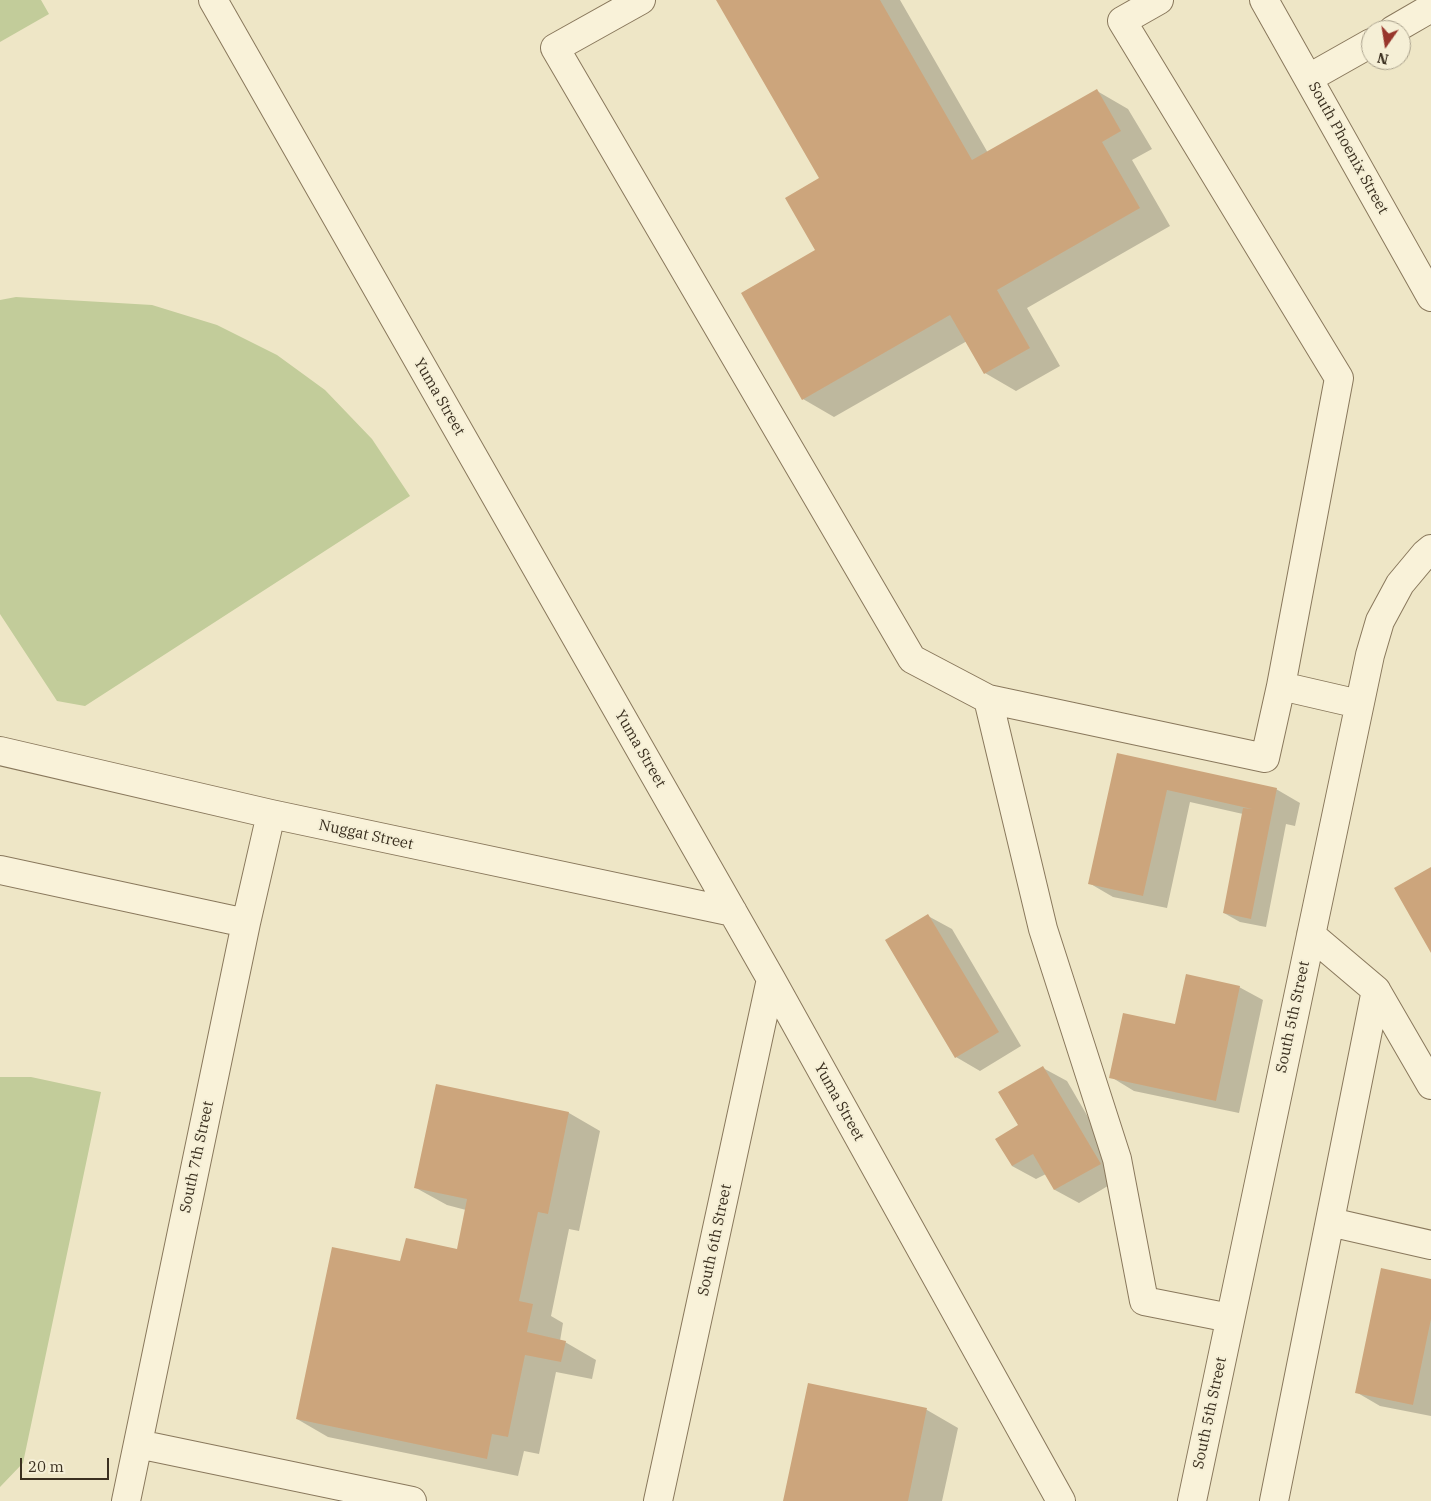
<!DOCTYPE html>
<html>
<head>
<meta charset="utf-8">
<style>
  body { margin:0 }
  #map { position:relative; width:1431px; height:1501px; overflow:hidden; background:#eee6c6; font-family:"IBM Plex Serif",serif }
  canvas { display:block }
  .north { position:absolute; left:1361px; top:20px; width:50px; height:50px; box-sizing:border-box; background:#f5efd6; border:1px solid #aaa28d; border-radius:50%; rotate:193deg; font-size:14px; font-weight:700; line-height:20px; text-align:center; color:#3a2f1f }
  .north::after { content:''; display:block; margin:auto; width:18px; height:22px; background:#98362c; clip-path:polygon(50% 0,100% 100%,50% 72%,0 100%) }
  .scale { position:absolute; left:20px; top:1458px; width:89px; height:22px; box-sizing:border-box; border:2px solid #3a2f1f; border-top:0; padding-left:6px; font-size:15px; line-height:18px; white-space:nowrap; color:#3a2f1f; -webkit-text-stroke:4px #f5efd6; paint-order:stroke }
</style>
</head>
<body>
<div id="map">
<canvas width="1431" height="1501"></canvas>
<div class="north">N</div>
<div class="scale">20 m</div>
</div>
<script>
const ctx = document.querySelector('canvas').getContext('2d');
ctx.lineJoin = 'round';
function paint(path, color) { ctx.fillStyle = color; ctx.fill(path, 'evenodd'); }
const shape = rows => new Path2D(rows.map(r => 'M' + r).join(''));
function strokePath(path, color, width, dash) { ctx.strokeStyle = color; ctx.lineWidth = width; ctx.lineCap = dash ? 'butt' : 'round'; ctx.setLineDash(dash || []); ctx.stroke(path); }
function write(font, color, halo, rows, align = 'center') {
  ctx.font = font + ' "IBM Plex Serif",serif'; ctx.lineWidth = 4; ctx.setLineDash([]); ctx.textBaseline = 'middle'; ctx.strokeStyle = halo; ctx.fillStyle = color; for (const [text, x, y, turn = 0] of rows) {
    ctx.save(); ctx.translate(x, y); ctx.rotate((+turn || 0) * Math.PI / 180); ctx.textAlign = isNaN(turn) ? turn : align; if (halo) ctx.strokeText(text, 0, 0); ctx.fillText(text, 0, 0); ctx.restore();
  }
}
const green = shape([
  [0,0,41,0,49,14,0,42],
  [16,297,152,305,217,325,277,355,325,390,372,439,410,496,85,706,57,701,0,614,0,300],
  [0,1077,31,1077,101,1092,23,1463,0,1487]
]);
const shadow = shape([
  [718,0,900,0,988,153,1097,91,1128,109,1152,149,1132,160,1170,226,1027,308,1060,366,1016,391,985,373,967,341,834,417,803,399,817,250,821,179],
  [1118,754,1276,789,1300,803,1295,826,1286,824,1266,927,1240,922,1224,913,1243,814,1190,802,1167,908,1113,897,1089,883],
  [928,916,952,929,1021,1046,980,1071,956,1057],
  [1239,987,1263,1000,1239,1113,1134,1091,1111,1077,1176,1025],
  [1043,1068,1067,1081,1123,1177,1079,1203,1055,1190,1046,1174,1036,1179,1012,1166,1019,1126],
  [437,1086,569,1113,600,1131,579,1231,569,1229,551,1316,563,1323,560,1341,565,1342,596,1360,592,1379,556,1372,539,1454,524,1451,518,1476,328,1437,297,1419,401,1263,458,1250,466,1210,447,1205,416,1188],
  [1431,1280,1431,1416,1380,1406,1356,1392],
  [809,1384,927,1410,958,1428,942,1501,784,1501]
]);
const building = shape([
  [716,0,880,0,972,160,1097,89,1121,131,1102,142,1140,208,997,290,1030,348,984,374,950,315,802,400,741,293,815,250,785,198,819,178],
  [1117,753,1277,788,1251,919,1223,913,1243,808,1252,809,1167,790,1143,896,1088,884],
  [1431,867,1431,953,1394,888],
  [928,914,999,1032,955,1058,885,940],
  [1186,974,1240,986,1216,1101,1109,1078,1123,1013,1175,1024],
  [1043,1066,1101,1164,1054,1190,1033,1154,1012,1166,995,1139,1018,1125,998,1092],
  [436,1084,569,1112,548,1214,538,1212,519,1301,533,1304,527,1332,566,1341,561,1362,525,1355,508,1437,492,1434,487,1459,296,1419,332,1247,400,1261,406,1238,457,1249,467,1199,414,1188],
  [1381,1268,1431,1279,1431,1319,1413,1405,1355,1393],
  [808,1383,927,1408,908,1501,783,1501]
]);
const minor = shape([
  [213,0,771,979,1061,1501],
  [641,0,555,48,912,659,988,699,1043,929,1117,1159,1144,1301,1230,1318],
  [1264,0,1431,297],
  [1393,30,1431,8],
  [1309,78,1371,43],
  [1281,686,1359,704],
  [988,699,1265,758,1281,686,1339,378,1122,21,1159,0],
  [0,751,271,814,733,912],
  [0,870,246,923],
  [1376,990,1431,1085],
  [1330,1222,1431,1245],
  [138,1444,412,1501],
  [126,1501,246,923,271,814],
  [658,1501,771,979],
  [1192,1501,1370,655,1380,621,1400,584,1425,554,1431,549],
  [1274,1501,1376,990,1311,935]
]);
const streetNames = [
  ["South Phoenix Street",1348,148,61],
  ["Yuma Street",439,397,60],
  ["Yuma Street",640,749,60],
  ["Nuggat Street",366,835,12],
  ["South 5th Street",1293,1017,-78],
  ["Yuma Street",839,1102,61],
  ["South 7th Street",197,1157,-78],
  ["South 6th Street",715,1240,-78],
  ["South 5th Street",1210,1413,-78]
];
paint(green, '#c2cc9a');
paint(shadow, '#0003');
paint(building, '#cca57c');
strokePath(minor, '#89785c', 30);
strokePath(minor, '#f9f2d9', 28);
write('15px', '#3a2f1f', '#f5efd6', streetNames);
</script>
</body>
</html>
